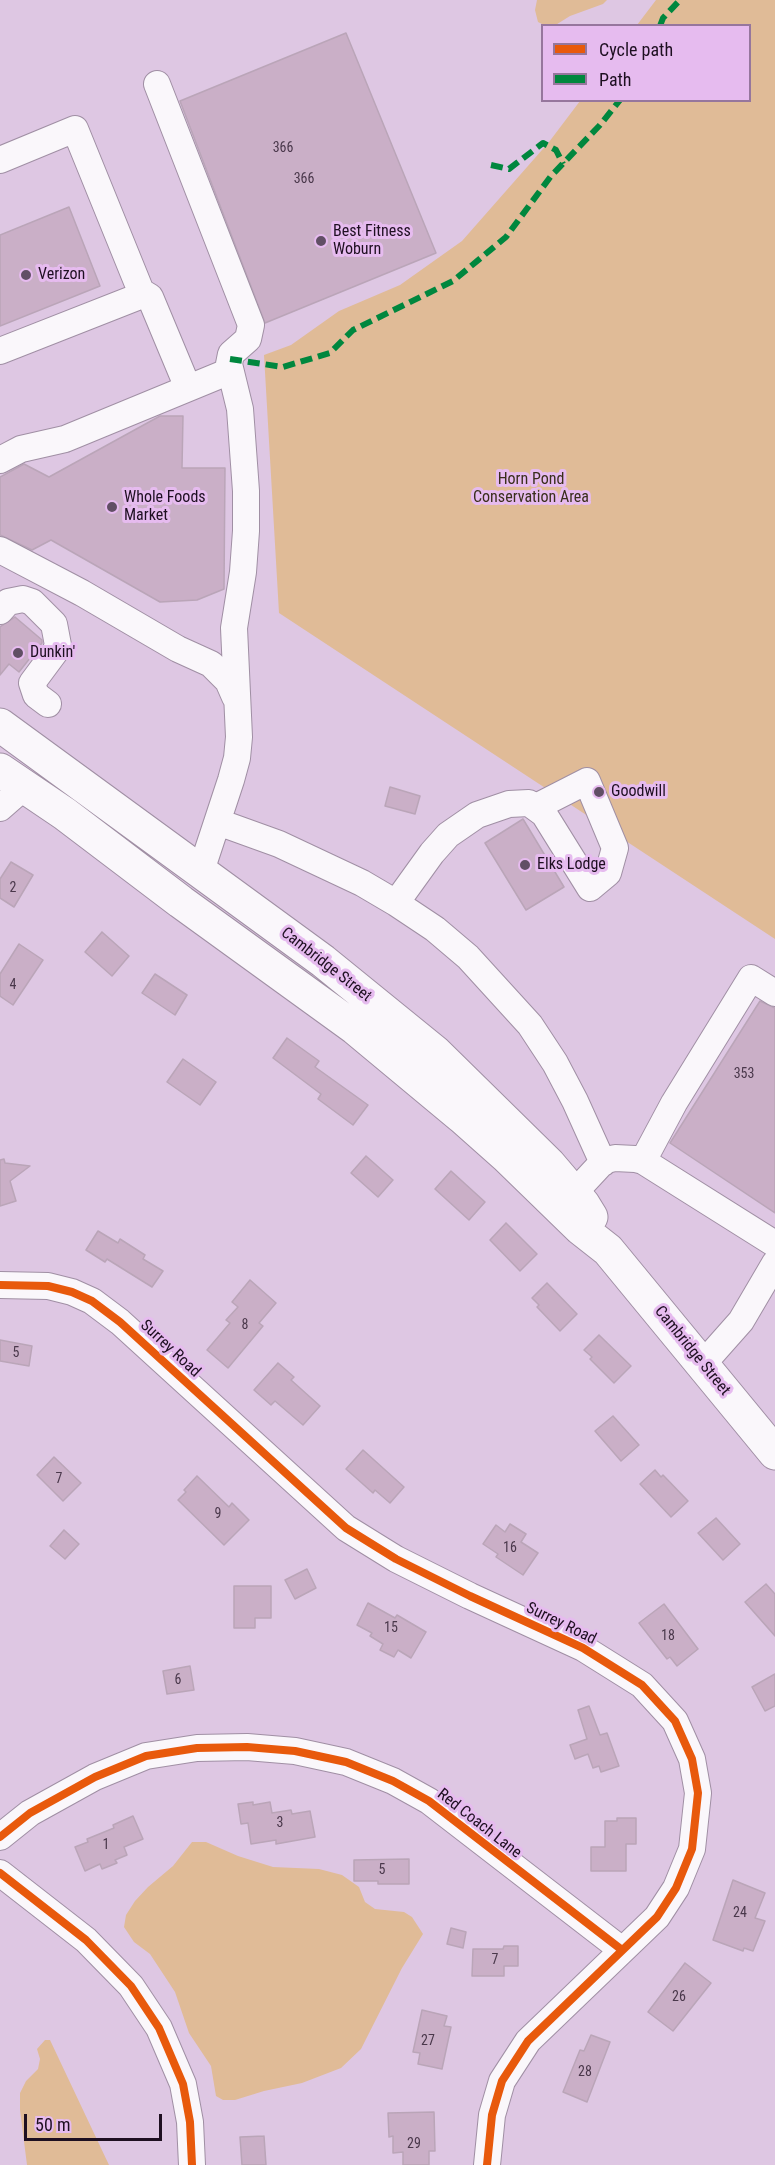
<!DOCTYPE html>
<html>
<head>
<meta charset="utf-8">
<style>
  body { margin:0 }
  #map { position:relative; width:775px; height:2165px; overflow:hidden; background:#dec7e3; font-family:"Roboto Condensed",sans-serif }
  canvas { display:block }
  .legend { position:absolute; left:541px; top:24px; width:210px; height:78px; box-sizing:border-box; background:#e6bbef; border:2px solid #96769d; margin:0; padding:8px 10px; list-style:none; font-size:18px; color:#1e0f21 }
  .legend li { display:flex; align-items:center; gap:12px; height:30px }
  .legend b { width:30px; border:2px solid #96769d }
  .scale { position:absolute; left:24px; top:2114px; width:138px; height:27px; box-sizing:border-box; border:3px solid #1e0f21; border-top:0; padding-left:8px; font-size:18px; line-height:21px; white-space:nowrap; color:#1e0f21; -webkit-text-stroke:4px #e6bbef; paint-order:stroke }
</style>
</head>
<body>
<div id="map">
<canvas width="775" height="2165"></canvas>
<ul class="legend">
<li><b style="height:8px;background:#e8590c"></b>Cycle path</li>
<li><b style="height:8px;background:#00873e"></b>Path</li>
</ul>
<div class="scale">50 m</div>
</div>
<script>
const ctx = document.querySelector('canvas').getContext('2d');
ctx.lineJoin = 'round';
function paint(path, color) { ctx.fillStyle = color; ctx.fill(path, 'evenodd'); }
const shape = rows => new Path2D(rows.map(r => 'M' + r).join(''));
function strokePath(path, color, width, dash) { ctx.strokeStyle = color; ctx.lineWidth = width; ctx.lineCap = dash ? 'butt' : 'round'; ctx.setLineDash(dash || []); ctx.stroke(path); }
function write(font, color, halo, rows, align = 'center') {
  ctx.font = font + ' "Roboto Condensed",sans-serif'; ctx.lineWidth = 6; ctx.setLineDash([]); ctx.textBaseline = 'middle'; ctx.strokeStyle = halo; ctx.fillStyle = color; for (const [text, x, y, turn = 0] of rows) {
    ctx.save(); ctx.translate(x, y); ctx.rotate((+turn || 0) * Math.PI / 180); ctx.textAlign = isNaN(turn) ? turn : align; if (halo) ctx.strokeText(text, 0, 0); ctx.fillText(text, 0, 0); ctx.restore();
  }
}
const green = shape([
  [537,0,607,0,603,4,570,16,554,26,544,25,538,22,535,10],
  [656,0,775,0,775,939,279,613,264,355,291,345,339,311,400,285,462,241,549,142,580,101,750,100,750,26,637,25],
  [192,1842,206,1842,238,1856,273,1867,319,1869,342,1875,359,1887,365,1902,375,1909,404,1912,412,1917,423,1934,402,1968,361,2049,341,2068,302,2083,264,2091,235,2100,223,2100,216,2096,211,2066,189,2033,175,1992,150,1954,134,1942,124,1927,126,1915,135,1901,148,1887,173,1866],
  [45,2040,50,2040,109,2165,27,2165,20,2110,20,2093,26,2081,38,2069,40,2059,37,2049]
]);
const building = shape([
  [346,33,436,253,265,323,180,101,346,33],
  [69,207,100,286,0,326,0,235,69,207],
  [160,416,183,416,182,468,225,468,224,589,197,600,160,602,51,540,32,550,0,535,0,477,24,464,49,477,160,416],
  [15,617,42,640,42,643,19,672,9,664,0,675,0,627,15,617],
  [390,787,420,796,415,814,385,806,390,787],
  [523,819,564,887,526,910,485,843,523,819],
  [11,862,33,875,14,907,0,898,0,879,11,862],
  [102,932,129,956,112,976,85,952,102,932],
  [19,944,43,960,13,1005,0,996,0,974,19,944],
  [155,974,187,995,175,1015,142,993,155,974],
  [760,1001,775,1008,775,1213,670,1143,760,1001],
  [287,1038,319,1061,315,1067,368,1105,353,1125,318,1099,321,1094,273,1058,287,1038],
  [183,1059,216,1082,200,1105,167,1082,183,1059],
  [366,1156,393,1180,378,1197,351,1173,366,1156],
  [4,1159,5,1163,30,1166,10,1181,16,1201,0,1206,0,1160,4,1159],
  [451,1171,485,1202,469,1220,435,1189,451,1171],
  [506,1223,537,1254,520,1271,490,1240,506,1223],
  [98,1231,118,1243,120,1239,145,1255,143,1259,163,1271,152,1287,107,1259,105,1262,86,1250,98,1231],
  [250,1280,276,1303,259,1323,263,1326,228,1368,207,1350,230,1323,226,1320,238,1307,232,1302,250,1280],
  [547,1283,577,1314,560,1331,537,1307,539,1305,532,1298,547,1283],
  [599,1335,631,1366,614,1383,590,1359,592,1357,584,1350,599,1335],
  [0,1340,32,1346,29,1366,0,1361,0,1340],
  [278,1363,294,1377,291,1380,320,1406,303,1425,275,1401,271,1405,254,1390,278,1363],
  [613,1416,639,1445,621,1461,595,1431,613,1416],
  [363,1450,404,1487,390,1503,375,1490,373,1493,346,1469,363,1450],
  [54,1457,81,1483,63,1501,37,1475,54,1457],
  [655,1470,661,1477,663,1475,688,1501,671,1517,640,1484,655,1470],
  [197,1476,229,1507,232,1503,249,1520,224,1545,178,1500,186,1492,184,1490,197,1476],
  [716,1518,740,1544,723,1560,698,1533,716,1518],
  [510,1524,526,1534,521,1542,538,1553,523,1575,496,1557,498,1554,483,1544,496,1525,505,1532,510,1524],
  [64,1530,79,1544,65,1559,50,1546,64,1530],
  [307,1569,316,1588,295,1599,285,1580,307,1569],
  [766,1584,775,1594,775,1636,745,1602,766,1584],
  [234,1586,271,1586,271,1618,255,1618,255,1628,234,1628,234,1586],
  [368,1603,395,1618,397,1615,426,1632,411,1658,398,1650,394,1657,380,1650,383,1644,370,1636,372,1633,357,1625,368,1603],
  [664,1604,698,1649,677,1666,670,1657,667,1659,639,1623,664,1604],
  [190,1666,194,1690,167,1694,163,1671,190,1666],
  [775,1674,775,1706,765,1711,752,1687,775,1674],
  [589,1706,600,1735,607,1733,619,1766,601,1772,599,1766,593,1768,588,1754,575,1759,570,1745,587,1739,578,1710,589,1706],
  [253,1802,253,1805,270,1802,272,1813,291,1810,292,1814,310,1811,315,1837,276,1844,276,1840,251,1844,248,1823,241,1824,238,1804,253,1802],
  [133,1816,143,1839,124,1847,127,1855,115,1860,117,1863,102,1869,100,1864,85,1871,75,1847,88,1842,87,1839,114,1828,113,1825,133,1816],
  [617,1818,636,1818,636,1844,626,1844,626,1871,591,1871,591,1847,605,1847,605,1821,617,1821,617,1818],
  [409,1859,409,1884,378,1884,378,1881,354,1881,354,1860,409,1859],
  [733,1880,765,1893,755,1918,765,1921,753,1951,744,1948,743,1951,713,1940,733,1880],
  [451,1928,466,1932,463,1948,447,1944,451,1928],
  [504,1946,518,1946,518,1966,504,1966,504,1976,472,1976,473,1949,503,1949,504,1946],
  [685,1963,711,1983,673,2031,648,2012,685,1963],
  [422,2010,447,2016,444,2026,451,2027,442,2069,418,2064,420,2053,413,2052,422,2010],
  [591,2035,610,2042,587,2102,563,2092,580,2050,584,2051,591,2035],
  [434,2112,435,2151,429,2151,429,2165,403,2165,403,2152,393,2153,393,2136,389,2137,388,2113,434,2112],
  [264,2136,266,2165,242,2165,240,2137,264,2136]
]);
const minor = shape([
  [157,84,251,325,248,339,231,354,229,364,240,409,246,491,246,531,243,572,234,628,239,737,237,758,231,780,201,871],
  [0,160,75,129,142,294],
  [0,351,145,294,150,297,188,388],
  [0,460,21,449,65,439,230,371],
  [0,550,82,593,178,649,211,664,228,681,235,697],
  [0,611,8,602,23,599,32,602,54,624,58,645,55,652,32,683,36,695,48,704],
  [0,808,24,787],
  [218,822,279,844,362,883,396,903,435,929,468,957,530,1025,555,1063,575,1101,603,1163],
  [396,903,432,853,448,835,477,815,509,804,529,803,544,814,590,888,608,873,615,848,587,781,536,807],
  [643,1161,674,1103,751,978,775,993],
  [574,1193,601,1164,607,1160,615,1158,635,1159,643,1161,775,1244],
  [0,1285,48,1286,72,1292,92,1301,120,1322,346,1528,396,1559,470,1596,583,1648,642,1685,675,1721,692,1759,698,1793,692,1849,676,1888,657,1917,528,2041,502,2081,492,2115,487,2165],
  [702,1365,741,1321,775,1263],
  [0,1837,30,1813,95,1777,146,1756,197,1748,247,1747,295,1751,346,1762,393,1781,429,1801,622,1950],
  [0,1873,86,1940,131,1986,159,2028,183,2084,190,2122,192,2165]
]);
const highway = shape([
  [0,725,323,961,435,1052,549,1164,583,1204,591,1217],
  [0,770,65,814,181,902,355,1028,462,1117,507,1157,580,1228,608,1250,775,1453]
]);
const quiet = shape([
  [660,26,663,18,680,0],
  [491,165,509,169,543,143,556,150,563,164],
  [230,359,283,367,330,353,353,330,453,281,506,237,551,176,600,125,620,100]
]);
const cycleway = shape([
  [0,1285,48,1286,72,1292,92,1301,120,1322,346,1528,396,1559,470,1596,583,1648,642,1685,675,1721,692,1759,698,1793,692,1849,676,1888,657,1917,528,2041,502,2081,492,2115,487,2165],
  [0,1837,30,1813,95,1777,146,1756,197,1748,247,1747,295,1751,346,1762,393,1781,429,1801,622,1950],
  [0,1873,86,1940,131,1986,159,2028,183,2084,190,2122,192,2165]
]);
const markers = [
  [321,241,6,"#614f65"],
  [26,275,6,"#614f65"],
  [112,507,6,"#614f65"],
  [18,653,6,"#614f65"],
  [599,792,6,"#614f65"],
  [525,865,6,"#614f65"]
];
const numberNames = [
  ["366",283,148],
  ["366",304,179],
  ["2",13,888],
  ["4",13,985],
  ["353",744,1074],
  ["8",245,1325],
  ["5",16,1353],
  ["7",59,1479],
  ["9",218,1514],
  ["16",510,1548],
  ["15",391,1628],
  ["18",668,1636],
  ["6",178,1680],
  ["3",280,1823],
  ["1",106,1845],
  ["5",382,1870],
  ["24",740,1913],
  ["7",495,1960],
  ["26",679,1997],
  ["27",428,2041],
  ["28",585,2072],
  ["29",414,2144]
];
const poiNames = [
  ["Best Fitness",333,232],
  ["Woburn",333,250],
  ["Verizon",38,275],
  ["Whole Foods",124,498],
  ["Market",124,516],
  ["Dunkin'",30,653],
  ["Goodwill",611,792],
  ["Elks Lodge",537,865]
];
const parkNames = [
  ["Horn Pond",531,480],
  ["Conservation Area",531,498]
];
const streetNames = [
  ["Cambridge Street",326,965,38],
  ["Surrey Road",170,1349,43],
  ["Cambridge Street",692,1351,51],
  ["Surrey Road",561,1624,26],
  ["Red Coach Lane",479,1824,38]
];
paint(green, '#e0bb97');
paint(building, '#caafc7');
strokePath(building, '#baa5b8', 1.5);
strokePath(minor, '#a08fa4', 28);
strokePath(highway, '#a08fa4', 35);
strokePath(minor, '#faf7fb', 26);
strokePath(highway, '#faf7fb', 33);
strokePath(quiet, '#00873e', 6, [12, 6]);
strokePath(cycleway, '#e8590c', 8);
for (const [x, y, r, color] of markers) { const dot = new Path2D(); dot.arc(x, y, r, 0, 2 * Math.PI); ctx.fillStyle = color; ctx.fill(dot); strokePath(dot, '#e6bbef', 2); }
write('14px', '#4a384b', null, numberNames);
write('16px', '#1e0f21', '#e6bbef', poiNames, 'left');
write('16px', '#392e1b', '#e6bbef', parkNames);
write('16px', '#1e0f21', '#e6bbef', streetNames);
</script>
</body>
</html>
